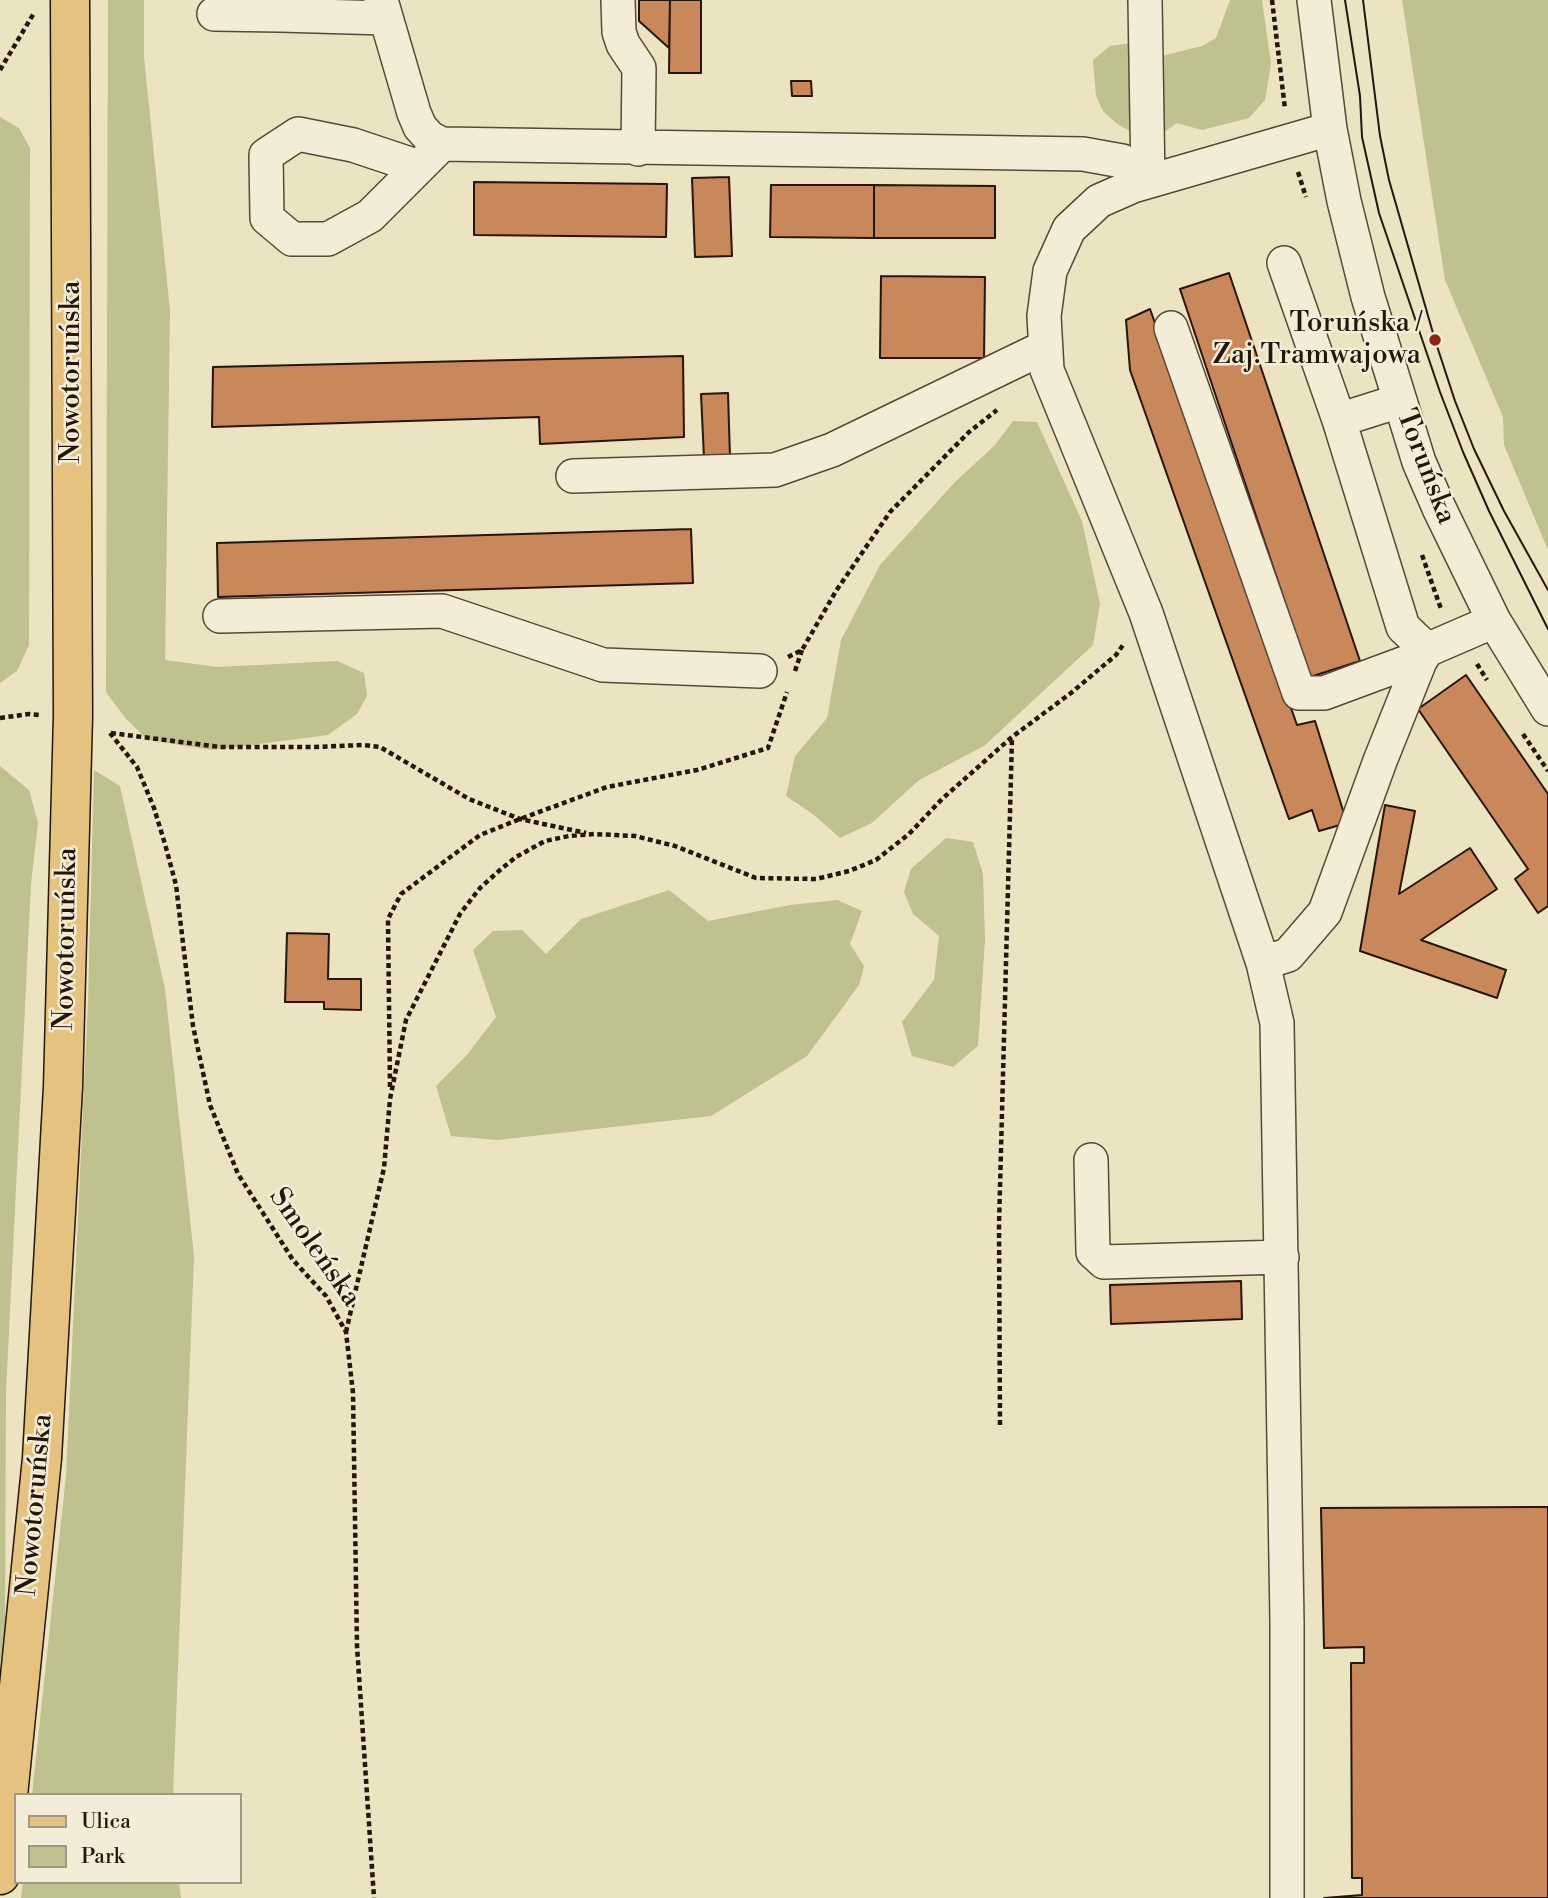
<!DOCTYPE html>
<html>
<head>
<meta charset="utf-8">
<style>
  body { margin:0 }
  #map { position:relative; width:1548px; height:1898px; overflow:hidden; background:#ece3c1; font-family:"Libre Bodoni",serif }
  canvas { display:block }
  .legend { position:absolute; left:14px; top:1793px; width:228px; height:91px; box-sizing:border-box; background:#f3edd7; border:2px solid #a19785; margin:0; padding:9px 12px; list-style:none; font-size:21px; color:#26150a }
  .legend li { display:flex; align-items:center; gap:14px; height:35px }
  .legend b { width:35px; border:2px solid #a19785 }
</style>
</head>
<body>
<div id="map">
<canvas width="1548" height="1898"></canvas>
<ul class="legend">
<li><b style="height:9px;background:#e6c280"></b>Ulica</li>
<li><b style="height:19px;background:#bfc18e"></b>Park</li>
</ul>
</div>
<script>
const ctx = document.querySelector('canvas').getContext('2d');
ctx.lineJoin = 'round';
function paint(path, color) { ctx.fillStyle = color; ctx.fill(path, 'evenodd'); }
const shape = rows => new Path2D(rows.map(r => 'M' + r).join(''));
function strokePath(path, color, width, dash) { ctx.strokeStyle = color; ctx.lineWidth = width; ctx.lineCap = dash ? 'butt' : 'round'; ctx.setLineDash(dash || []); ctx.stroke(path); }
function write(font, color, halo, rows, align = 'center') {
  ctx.font = font + ' "Libre Bodoni",serif'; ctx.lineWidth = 5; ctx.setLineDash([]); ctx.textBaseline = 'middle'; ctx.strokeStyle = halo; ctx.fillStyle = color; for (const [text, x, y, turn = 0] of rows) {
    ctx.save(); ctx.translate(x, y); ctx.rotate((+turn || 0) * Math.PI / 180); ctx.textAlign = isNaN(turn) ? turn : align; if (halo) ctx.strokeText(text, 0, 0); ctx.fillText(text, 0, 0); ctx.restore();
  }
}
const green = shape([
  [108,0,144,0,144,57,170,311,165,660,217,667,337,661,364,673,367,696,357,714,328,735,212,750,148,740,126,719,106,692],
  [1230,0,1262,0,1271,64,1265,100,1249,118,1202,130,1177,123,1164,132,1137,135,1117,124,1103,111,1096,96,1093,60,1110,46,1130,43,1158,57,1202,46,1216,38],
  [1402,0,1548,0,1548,550,1504,445,1503,417,1445,280],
  [0,117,19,128,30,148,29,645,17,671,0,683],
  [1013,421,1037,422,1082,521,1100,604,1093,645,984,746,919,780,872,823,840,838,814,815,786,796,795,756,827,718,841,640,880,565,954,483,994,446],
  [0,766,29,790,38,823,31,884,6,1392,5,1623,0,1663],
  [94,770,120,786,165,989,194,1256,173,1795,32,1795,66,1476,88,1001],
  [946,838,973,842,983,874,985,940,978,1046,953,1067,912,1056,902,1022,934,980,939,936,913,914,904,892,911,869],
  [669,890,708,921,790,905,837,900,862,911,850,944,864,966,859,985,807,1056,711,1116,497,1140,451,1136,436,1086,466,1056,496,1017,473,950,493,931,522,930,546,954,581,919],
  [23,1882,179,1882,181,1898,21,1898]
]);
const building = shape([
  [639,0,670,0,669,48,639,21,639,0],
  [670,0,701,0,701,73,669,73,670,0],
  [791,81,811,81,812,96,792,96,791,81],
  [729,177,732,256,695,257,692,178,729,177],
  [474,182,667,184,666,237,474,235,474,182],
  [771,185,874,185,874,238,770,237,771,185],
  [874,185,995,186,995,238,874,238,874,185],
  [1229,273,1360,661,1310,677,1180,289,1229,273],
  [881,276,985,277,984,358,880,358,881,276],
  [1150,309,1297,725,1315,721,1347,823,1319,831,1312,810,1289,819,1130,370,1126,320,1150,309],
  [683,356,684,437,540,444,539,417,212,427,213,367,683,356],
  [728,393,730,457,704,458,701,394,728,393],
  [691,529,693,583,218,597,217,543,691,529],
  [1466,675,1548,794,1548,906,1538,913,1515,879,1528,869,1418,709,1466,675],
  [1385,805,1415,811,1399,894,1470,848,1497,889,1421,940,1506,970,1497,998,1360,951,1385,805],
  [287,933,329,934,328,979,361,979,361,1010,324,1009,324,1002,285,1002,287,933],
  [1241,1281,1242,1319,1111,1324,1110,1285,1241,1281],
  [1533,1507,1548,1507,1548,1898,1324,1898,1362,1895,1362,1878,1352,1878,1351,1663,1364,1663,1364,1647,1324,1648,1321,1508,1533,1507]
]);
const path = shape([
  [1272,0,1285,109],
  [0,70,34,13],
  [1298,172,1306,197],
  [1422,555,1441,609],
  [788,657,802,650,836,591,890,512,969,432,997,410],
  [1477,664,1487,680],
  [795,671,802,650],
  [0,718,29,714,39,715],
  [110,733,137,767,154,808,165,844,176,885,193,1026,210,1105,238,1174,293,1260,326,1296,346,1332,353,1393,357,1646,374,1898],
  [111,733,220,747,315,747,363,745,380,747,469,799,520,819,586,833],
  [1523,734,1548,771],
  [390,1087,388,919,401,894,480,835,520,819,607,787,697,770,768,748,787,692],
  [346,1332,384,1168,390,1099,406,1020,460,914,480,888,500,870,516,857,545,841,569,836,594,834,635,836,675,846,756,878,816,879,849,871,876,860,909,834,942,799,1012,737,1071,693,1116,655,1123,645],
  [1000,1425,999,1225,1012,738]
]);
const minor = shape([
  [280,0,280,15,386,18],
  [381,0,414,113,420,127,430,138,442,144,1083,154,1122,161,1138,170,1148,181],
  [618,0,619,32,623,44,639,68,638,149],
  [1145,0,1148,181],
  [1314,0,1330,129,1344,201,1368,297,1419,462,1439,508,1494,621,1548,709],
  [214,14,280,15],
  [419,167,353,145,298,134,266,155,267,218,292,239,328,239,370,216,442,144],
  [1284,263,1339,420],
  [1171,328,1299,693,1324,693,1405,663,1420,661],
  [1399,401,1339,420,1403,627,1427,650],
  [573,476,775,470,832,450,1045,347],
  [220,616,442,611,603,665,760,671],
  [1263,963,1288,955,1325,912,1380,761,1420,661,1427,650,1494,621],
  [1091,1160,1093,1252,1104,1262,1282,1257],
  [1287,1898,1287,1622,1277,1023,1263,963,1146,613,1047,370,1044,316,1050,271,1069,229,1099,201,1133,186,1330,129]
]);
const major = shape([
  [0,1875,42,1458,63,1087,73,716,70,0]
]);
const tram = shape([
  [1345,0,1360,96,1362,137,1379,213,1440,392,1463,452,1489,511,1548,629],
  [1363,0,1380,136,1389,180,1435,340,1455,401,1474,449,1504,511,1548,590]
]);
const markers = [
  [1435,340,7,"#8f2418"]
];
const poiNames = [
  ["Toruńska /",1421,324],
  ["Zaj.Tramwajowa",1421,356]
];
const streetNames = [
  ["Nowotoruńska",72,372,-90],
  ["Toruńska",1425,467,69],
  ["Nowotoruńska",67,939,-89],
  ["Smoleńska",314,1248,55],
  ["Nowotoruńska",36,1505,-85]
];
paint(green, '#bfc18e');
paint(building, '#c9875c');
strokePath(building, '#26150a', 2);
strokePath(minor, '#584838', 36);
strokePath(major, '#26150a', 41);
strokePath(path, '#26150a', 4.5, [5, 3.5]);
strokePath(minor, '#f3edd7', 33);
strokePath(major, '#e6c280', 38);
strokePath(tram, '#26150a', 2);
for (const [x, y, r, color] of markers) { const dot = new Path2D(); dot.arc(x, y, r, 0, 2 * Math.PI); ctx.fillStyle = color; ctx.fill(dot); strokePath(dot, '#f3edd7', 2.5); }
write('28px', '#26150a', '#f3edd7', poiNames, 'right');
write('28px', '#26150a', '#f3edd7', streetNames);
</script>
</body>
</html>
